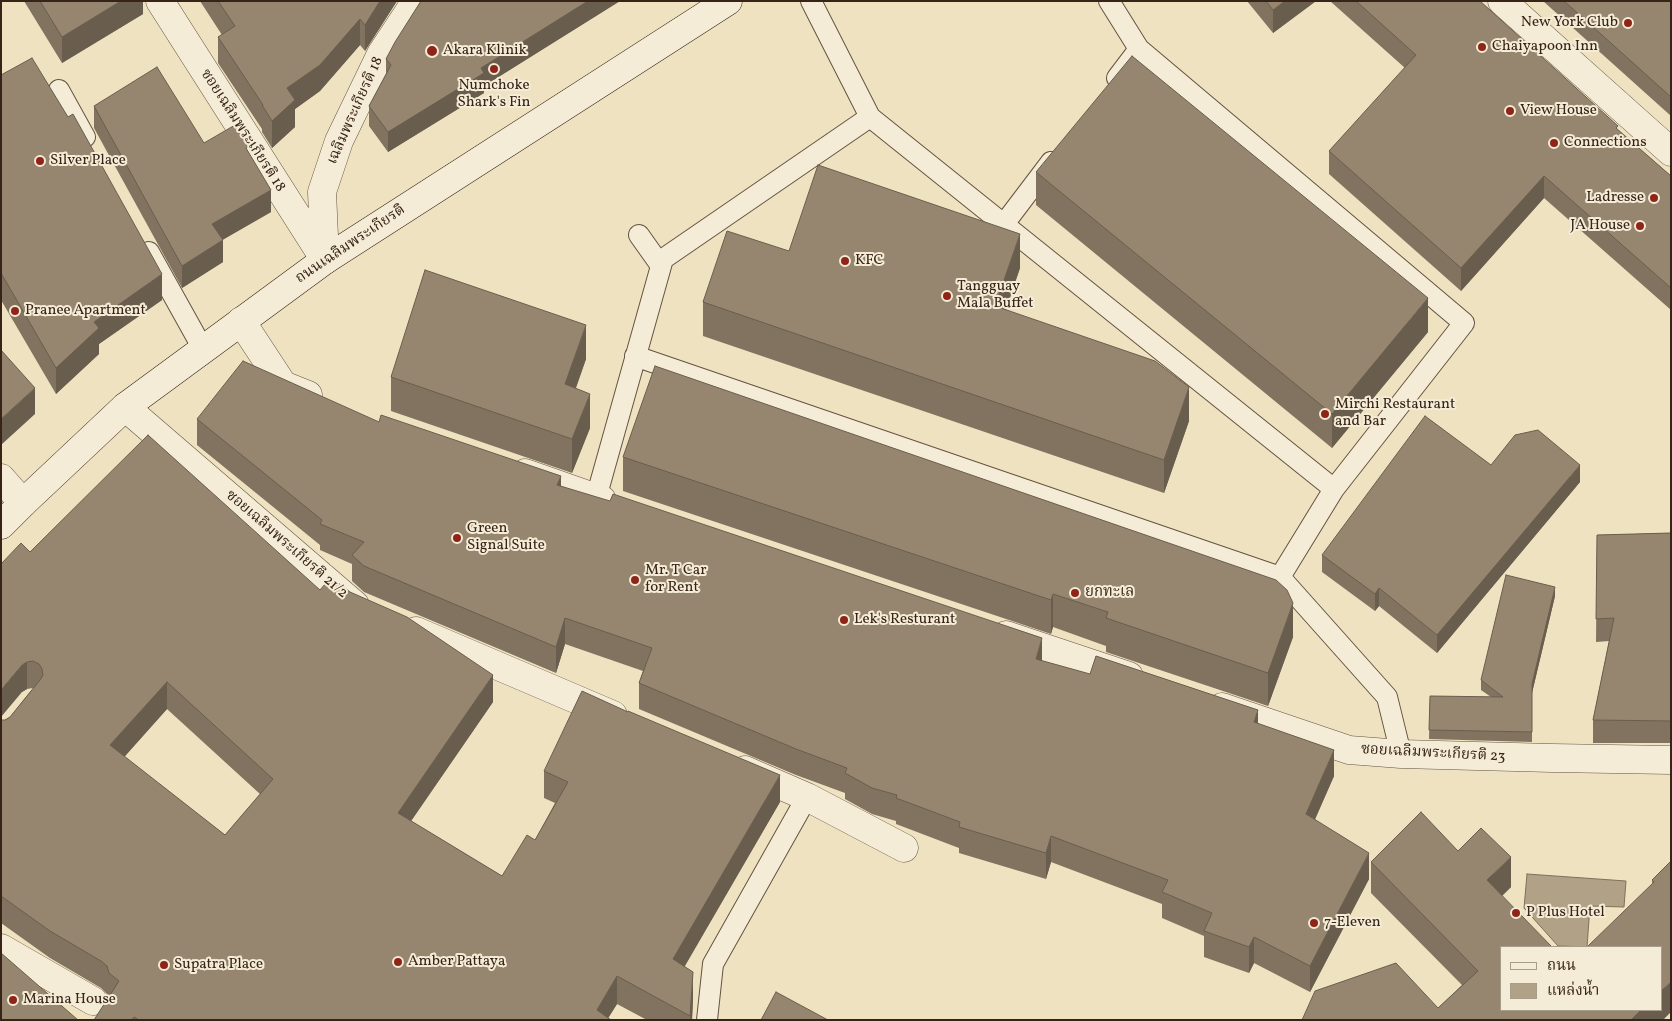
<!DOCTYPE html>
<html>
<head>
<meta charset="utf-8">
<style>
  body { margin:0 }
  #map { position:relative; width:1672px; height:1021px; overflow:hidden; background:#eee2c0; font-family:Vollkorn,"Noto Serif Thai",serif }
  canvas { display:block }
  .frame { position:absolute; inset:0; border:2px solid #372317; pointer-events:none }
  .legend { position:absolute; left:1500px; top:946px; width:162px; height:65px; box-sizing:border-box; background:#f4ecd6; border:1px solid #a89c8a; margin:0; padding:6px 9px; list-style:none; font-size:15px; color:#372317 }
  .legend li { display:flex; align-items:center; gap:10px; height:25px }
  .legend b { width:25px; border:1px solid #a89c8a }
</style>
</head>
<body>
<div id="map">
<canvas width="1672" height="1021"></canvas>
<div class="frame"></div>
<ul class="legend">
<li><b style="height:6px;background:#f4ecd6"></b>ถนน</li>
<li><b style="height:14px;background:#b0a187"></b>แหล่งน้ำ</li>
</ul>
</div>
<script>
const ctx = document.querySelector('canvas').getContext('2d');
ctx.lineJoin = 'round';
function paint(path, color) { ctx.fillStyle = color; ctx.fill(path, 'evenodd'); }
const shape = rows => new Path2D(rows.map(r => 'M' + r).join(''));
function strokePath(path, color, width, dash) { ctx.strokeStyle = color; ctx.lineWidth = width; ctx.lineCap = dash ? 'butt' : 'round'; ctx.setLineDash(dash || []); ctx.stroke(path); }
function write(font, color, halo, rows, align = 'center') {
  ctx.font = font + ' Vollkorn,"Noto Serif Thai",serif'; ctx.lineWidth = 4; ctx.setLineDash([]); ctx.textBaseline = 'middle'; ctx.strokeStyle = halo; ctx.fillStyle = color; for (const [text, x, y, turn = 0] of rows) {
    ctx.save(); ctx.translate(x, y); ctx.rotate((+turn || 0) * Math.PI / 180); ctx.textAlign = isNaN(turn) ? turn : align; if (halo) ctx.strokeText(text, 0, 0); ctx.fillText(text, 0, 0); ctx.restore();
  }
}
const water = shape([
  [1527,874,1626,881,1624,907,1590,906,1587,947,1558,946,1524,908,1527,874]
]);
const lane = shape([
  [811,1,870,117,1334,489,1280,577],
  [1109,1,1139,49],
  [1117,78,1139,49,1464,323,1334,489],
  [59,90,85,137],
  [1004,224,1051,162],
  [639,235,661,266],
  [149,252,203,349],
  [635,356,1280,577,1387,697,1401,754],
  [596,498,663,259,870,117],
  [707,1020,713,964,807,797]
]);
const street = shape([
  [160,1,325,260],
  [1502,1,1671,152],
  [325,259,322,192,339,141,381,54,416,1],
  [241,321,283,385,308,395],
  [125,407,355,605],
  [525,473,602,500],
  [1,478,23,503],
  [416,631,613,715],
  [1006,635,1129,676],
  [1222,707,1349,750,1401,754,1552,758,1671,760],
  [745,770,807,797,904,848],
  [1,948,93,1001]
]);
const secondary = shape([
  [1,525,23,503,125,407,325,260,728,1]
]);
const wall = shape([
  [24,1,143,1,143,14,62,63],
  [200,1,397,1,365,51,360,45,320,91,295,109,295,127,272,148,262,132,262,129,218,63,218,37,222,35],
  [421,1,620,1,484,86,484,93,388,152,369,126,369,106,386,74,386,59],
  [1247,1,1316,1,1273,33],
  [1330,1,1480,1,1618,130,1671,176,1671,310,1544,198,1461,291,1329,174,1329,151,1405,68],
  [1543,1,1671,1,1671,116],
  [1,75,162,300,99,344,99,354,56,394,1,300],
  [94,106,204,143,248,152,271,212,222,240,223,262,182,288,94,128],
  [1036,172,1428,332,1332,448,1036,205],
  [789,251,1020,268,1006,310,1189,421,1164,493,703,336,703,302],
  [586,359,576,388,590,428,572,473,391,411,391,377],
  [197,419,379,422,561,486,1042,661,1258,724,1334,776,1315,819,1369,879,1310,992,1254,963,1249,973,1204,957,1204,936,1162,918,1162,904,1051,862,1046,879,959,853,959,848,896,824,896,821,872,814,845,799,845,793,796,775,639,709,639,683,643,671,565,644,556,673,364,592,352,581,352,564,320,550,320,545,197,445],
  [623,457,1293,637,1268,706,1106,652,1106,646,1053,627,1051,634,623,491],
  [1491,465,1580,482,1437,653,1379,606,1375,611,1322,572,1322,555],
  [1671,533,1671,743,1593,743,1593,720,1609,641,1596,642,1597,535],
  [30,552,320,590,350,592,493,702,411,821,502,876,535,840,555,803,544,798,544,771,780,802,685,966,693,999,692,1020,647,1020,617,1004,608,1018,611,1020,94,1020,108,998,107,994,101,988,50,958,1,923,1,720,5,720,10,717,33,688,27,689,22,692],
  [167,709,260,794,225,835,124,757],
  [1555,596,1532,693,1532,742,1429,739,1430,696,1491,697,1481,690,1481,680],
  [1458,851,1511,887,1502,896,1501,947,1661,1010,1652,880,1671,861,1663,1020,1438,1008,1462,985,1371,893,1371,862]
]);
const shadedWall = shape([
  [121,1,143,1,143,14,62,63,62,37],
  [380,1,397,1,365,51,365,25],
  [588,1,620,1,484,86,484,93,388,152,388,132,481,68],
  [1285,1,1316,1,1273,33,1273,10],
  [360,19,360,45,320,91,295,109,295,127,272,148,272,121,287,88],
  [1544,176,1544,198,1461,291,1461,268],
  [271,190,271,212,212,246,212,224],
  [1020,234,1020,268,995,340,995,306],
  [223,240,223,262,182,288,182,266],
  [162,274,162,300,99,344,99,354,56,394,56,368,94,322],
  [1428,298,1428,332,1332,448,1332,414],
  [586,325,586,359,565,418,565,384],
  [1189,387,1189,421,1164,493,1164,460],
  [35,388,35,414,1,445,1,419],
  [590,394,590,428,572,473,572,439],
  [1580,465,1580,482,1437,653,1437,635],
  [561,476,561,502,557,485],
  [1555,587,1555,596,1532,693,1532,684],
  [1379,588,1379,606,1375,611,1375,594],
  [1053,594,1053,627,1051,634,1051,600],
  [1293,603,1293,637,1268,706,1268,673],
  [565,618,565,644,556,673,556,647],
  [1042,638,1042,664,1036,659],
  [27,662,27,689,22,692,1,717,1,690,22,665],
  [493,675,493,702,398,840,398,813],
  [167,682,167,709,110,773,110,745],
  [1258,710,1258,736,1254,722],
  [1334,750,1334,776,1306,840,1306,814],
  [780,775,780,802,673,986,673,959],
  [1051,836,1051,862,1046,879,1046,853],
  [1369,853,1369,879,1310,992,1310,966],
  [1511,857,1511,887,1487,910,1487,880],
  [1254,937,1254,963,1249,973,1249,947],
  [693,972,693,999,692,1020,690,1020],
  [617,976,617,1004,607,1020,597,1010],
  [1671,982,1671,1012,1663,1020,1631,1020,1641,1010,1661,1010,1661,991]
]);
const building = shape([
  [40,1,121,1,62,37,40,1],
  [218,1,380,1,365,25,360,19,320,65,287,88,295,100,272,121,262,105,263,105,218,37,235,26,218,1],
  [421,1,588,1,481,68,484,73,388,132,369,106,391,65,386,59,395,42,421,1],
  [1266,1,1285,1,1273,10,1266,1],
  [1356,1,1480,1,1618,126,1616,128,1671,176,1671,288,1544,176,1461,268,1329,151,1416,55,1356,1],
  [1564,1,1671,1,1671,97,1564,1],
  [1132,56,1428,298,1332,414,1036,172,1132,56],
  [32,58,68,117,73,114,162,274,94,322,99,328,56,368,1,273,1,75,32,58],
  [157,67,204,143,235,125,248,147,246,148,271,190,212,224,223,240,182,266,94,106,157,67],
  [818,165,1020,234,995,306,1155,361,1189,387,1164,460,703,302,727,231,789,251,818,165],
  [425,270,586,325,565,384,590,394,572,439,391,377,425,270],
  [1,350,35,388,1,419,1,350],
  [243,361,379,422,381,415,561,476,557,485,610,501,613,494,1042,638,1036,659,1090,674,1096,656,1258,710,1254,722,1334,750,1306,814,1369,853,1310,966,1254,937,1249,947,1204,931,1212,913,1162,892,1168,880,1051,836,1046,853,959,827,960,822,896,798,897,795,872,788,845,773,847,768,796,749,639,683,652,648,565,618,556,647,364,566,352,555,364,542,320,524,322,520,197,419,243,361],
  [655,366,1276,580,1287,590,1293,603,1268,673,1106,618,1108,612,1053,594,1051,600,623,457,655,366],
  [1425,416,1491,465,1515,435,1538,430,1580,465,1437,635,1379,588,1375,594,1322,555,1425,416],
  [148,435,320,590,331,577,350,592,407,617,493,675,398,813,502,876,527,835,535,840,568,782,544,771,582,691,628,712,628,711,780,775,673,959,693,972,690,1016,617,976,597,1010,611,1020,139,1020,134,1017,131,1020,94,1020,119,981,109,973,107,966,101,961,50,931,1,896,1,720,5,720,10,717,40,680,43,675,42,669,39,664,33,661,27,662,22,665,1,690,1,564,21,543,30,552,148,435],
  [167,682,273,779,225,835,110,745,167,682],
  [1671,533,1671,721,1593,720,1614,618,1596,619,1597,535,1671,533],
  [1506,575,1555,587,1532,684,1532,732,1429,730,1430,696,1503,697,1481,680,1506,575],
  [1421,812,1458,851,1481,828,1511,857,1487,880,1552,947,1501,947,1501,1010,1641,1010,1631,1020,1302,1020,1315,991,1396,963,1438,1008,1478,971,1371,862,1421,812],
  [1671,861,1671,982,1661,991,1661,947,1587,947,1654,882,1652,880,1671,861],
  [1,953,78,1020,1,1020,1,953],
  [776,992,828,1020,761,1020,776,992]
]);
const markers = [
  [1628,23,5,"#8f2418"],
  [1482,47,5,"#8f2418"],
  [432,51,6,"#8f2418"],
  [494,69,5,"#8f2418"],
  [1510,111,5,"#8f2418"],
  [1554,143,5,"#8f2418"],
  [40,161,5,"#8f2418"],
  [1654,198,5,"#8f2418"],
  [1640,226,5,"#8f2418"],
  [845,261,5,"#8f2418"],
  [947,296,5,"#8f2418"],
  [15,311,5,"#8f2418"],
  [1325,414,5,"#8f2418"],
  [457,538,5,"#8f2418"],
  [635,580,5,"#8f2418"],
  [1075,593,5,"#8f2418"],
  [844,620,5,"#8f2418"],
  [1516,913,5,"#8f2418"],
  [1314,923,5,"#8f2418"],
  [398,962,5,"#8f2418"],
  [164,965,5,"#8f2418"],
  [13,1000,5,"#8f2418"]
];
const poiNames = [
  ["New York Club",1618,23,"right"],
  ["Chaiyapoon Inn",1492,47],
  ["Akara Klinik",443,51],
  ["Numchoke",494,86,"center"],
  ["Shark's Fin",494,103,"center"],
  ["View House",1520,111],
  ["Connections",1564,143],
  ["Silver Place",50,161],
  ["Ladresse",1644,198,"right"],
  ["JA House",1630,226,"right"],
  ["KFC",855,261],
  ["Tangguay",957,287],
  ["Mala Buffet",957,304],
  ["Pranee Apartment",25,311],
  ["Mirchi Restaurant",1335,405],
  ["and Bar",1335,422],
  ["Green",467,529],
  ["Signal Suite",467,546],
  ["Mr. T Car",645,571],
  ["for Rent",645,588],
  ["ยกทะเล",1085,593],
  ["Lek's Resturant",854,620],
  ["P Plus Hotel",1526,913],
  ["7-Eleven",1324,923],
  ["Amber Pattaya",408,962],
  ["Supatra Place",174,965],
  ["Marina House",23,1000]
];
const streetNames = [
  ["เฉลิมพระเกียรติ 18",356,111,-66],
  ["ซอยเฉลิมพระเกียรติ 18",242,131,57],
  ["ถนนเฉลิมพระเกียรติ",351,245,-34],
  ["ซอยเฉลิมพระเกียรติ 21/2",286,545,41],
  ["ซอยเฉลิมพระเกียรติ 23",1433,754,3]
];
paint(water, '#b0a187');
strokePath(water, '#806f5a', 1);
strokePath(lane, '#655341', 22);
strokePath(street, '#655341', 29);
strokePath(secondary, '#372317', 29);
strokePath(lane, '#f4ecd6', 20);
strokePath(street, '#f4ecd6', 28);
strokePath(secondary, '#f4ecd6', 28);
paint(wall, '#81735f');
paint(shadedWall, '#695e4e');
paint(building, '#96866f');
strokePath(building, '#695e4e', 1);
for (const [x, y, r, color] of markers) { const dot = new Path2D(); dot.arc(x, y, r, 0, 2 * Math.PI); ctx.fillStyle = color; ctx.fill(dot); strokePath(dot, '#f4ecd6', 2); }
write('15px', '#372317', '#f4ecd6', poiNames, 'left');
write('15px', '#372317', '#f4ecd6', streetNames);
</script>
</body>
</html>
